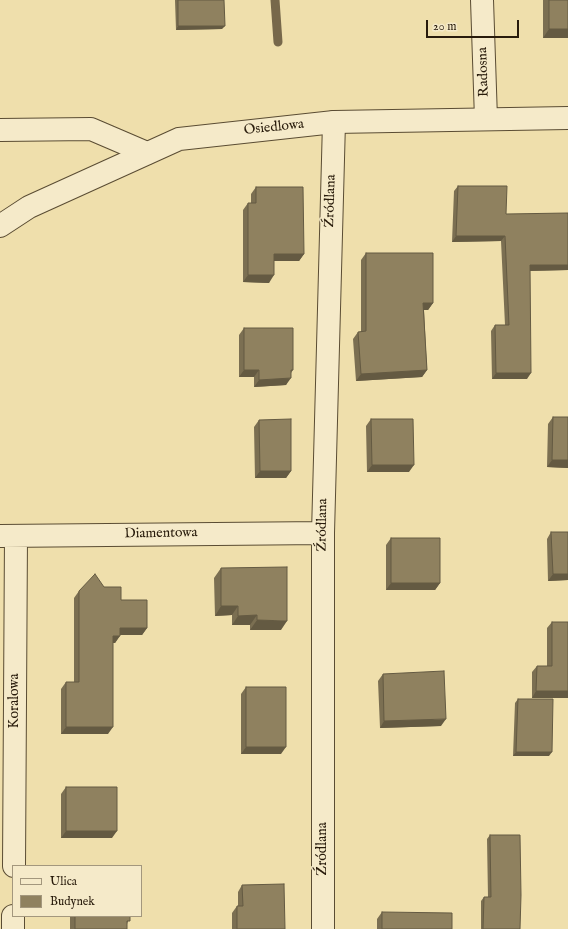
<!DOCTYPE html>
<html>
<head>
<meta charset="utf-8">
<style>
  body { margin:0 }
  #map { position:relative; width:568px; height:929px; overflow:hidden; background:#efdfac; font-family:"IM FELL English",serif }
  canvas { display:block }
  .legend { position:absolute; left:12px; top:865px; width:130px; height:52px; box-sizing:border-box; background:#f5eac9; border:1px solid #a3977d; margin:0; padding:5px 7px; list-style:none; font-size:12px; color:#281b0b }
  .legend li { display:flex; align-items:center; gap:8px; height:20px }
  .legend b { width:20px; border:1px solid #a3977d }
  .scale { position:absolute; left:426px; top:20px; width:93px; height:18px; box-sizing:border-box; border:2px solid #281b0b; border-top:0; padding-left:5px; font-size:12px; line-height:14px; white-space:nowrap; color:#281b0b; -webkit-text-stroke:3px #f5eac9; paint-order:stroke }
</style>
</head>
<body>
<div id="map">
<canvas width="568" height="929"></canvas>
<ul class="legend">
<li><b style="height:5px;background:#f5eac9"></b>Ulica</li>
<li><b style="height:11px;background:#8f815f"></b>Budynek</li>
</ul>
<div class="scale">20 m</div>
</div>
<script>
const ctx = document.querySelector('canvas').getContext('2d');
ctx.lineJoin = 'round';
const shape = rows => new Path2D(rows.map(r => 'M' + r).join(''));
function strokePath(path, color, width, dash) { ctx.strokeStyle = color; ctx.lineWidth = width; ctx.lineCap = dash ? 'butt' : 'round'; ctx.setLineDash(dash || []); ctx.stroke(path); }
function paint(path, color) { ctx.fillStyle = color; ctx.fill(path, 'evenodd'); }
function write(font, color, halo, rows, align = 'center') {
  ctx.font = font + ' "IM FELL English",serif'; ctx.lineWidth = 3; ctx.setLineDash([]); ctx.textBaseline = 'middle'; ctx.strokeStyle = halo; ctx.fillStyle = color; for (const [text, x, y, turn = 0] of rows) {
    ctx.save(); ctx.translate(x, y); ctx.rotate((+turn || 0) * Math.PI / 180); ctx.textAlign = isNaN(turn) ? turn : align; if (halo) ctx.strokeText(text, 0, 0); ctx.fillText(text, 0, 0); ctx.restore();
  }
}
const stream = shape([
  [275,0,278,42]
]);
const minor = shape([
  [482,0,486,119],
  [0,130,91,129,147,153],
  [0,536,323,533],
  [14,866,16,536],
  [13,929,13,916],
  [323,929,323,533,334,122]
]);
const tertiary = shape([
  [0,226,29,207,179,139,334,122,568,118]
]);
const wall = shape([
  [175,0,224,0,222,29,176,30],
  [543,0,568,0,568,38,543,38],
  [458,186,506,214,568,270,530,271,527,379,492,379,491,331,495,325,505,325,501,241,452,242,454,191],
  [256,187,304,254,299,261,274,261,269,283,243,282,243,210,248,203,251,203,251,194],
  [366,253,433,303,428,310,424,310,427,370,422,377,356,381,353,339,358,332,361,332,361,260],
  [244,328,293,370,291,373,286,385,254,387,254,377,239,377,239,335],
  [553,417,568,417,568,468,547,467,548,424],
  [371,419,409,472,367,472,366,426],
  [259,420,291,471,286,478,255,478,254,427],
  [551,532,568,580,548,581,547,539],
  [391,538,440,583,435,590,386,590,386,545],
  [221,568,281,630,250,630,250,625,232,625,232,615,215,616,214,578],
  [104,587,147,628,142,635,120,635,115,643,113,643,108,734,61,734,61,689,66,682,74,682,74,598,79,591],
  [552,622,568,698,532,698,532,672,537,666,547,666,547,628],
  [383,674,441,726,380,728,378,681],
  [246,687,281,754,241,754,241,694],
  [518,699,549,756,513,756,515,703],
  [66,787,112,838,61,838,61,794],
  [490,835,520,929,481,929,481,901,484,897,488,897,487,839],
  [242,885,285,929,232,929,232,913,237,906,238,906,238,892],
  [382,912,452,929,377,929,377,919],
  [70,916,130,916,127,924,127,929,70,929]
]);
const shadedWall = shape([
  [178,26,225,26,222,29,176,30],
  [549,29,568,29,568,38,543,38],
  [456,236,505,236,501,241,452,242],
  [274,254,304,254,299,261,269,261],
  [530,265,568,265,568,270,526,271],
  [248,275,274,275,269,283,243,282],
  [423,303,433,303,428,310,418,310],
  [244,370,259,370,254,377,239,377],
  [427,370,422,377,356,381,361,374],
  [496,373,531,373,527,379,492,379],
  [291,378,286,385,254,387,259,380],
  [552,460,568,460,568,468,547,467],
  [372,465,414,465,409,472,367,472],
  [260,471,291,471,286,478,255,478],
  [553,574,568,574,568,580,548,581],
  [391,583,440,583,435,590,386,590],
  [221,606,238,606,232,615,215,616],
  [257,615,250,625,232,625,238,616],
  [257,620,287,621,281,630,250,630],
  [120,628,147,628,142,635,115,635],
  [113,636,120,636,115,643,108,643],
  [536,691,568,691,568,698,532,698],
  [446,719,441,726,380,728,384,721],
  [66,727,113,727,108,734,61,734],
  [246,747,286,747,281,754,241,754],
  [516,752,552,752,549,756,513,756],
  [66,831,117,831,112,838,61,838]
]);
const building = shape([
  [178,0,224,0,225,26,178,26,178,0],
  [549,0,568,0,568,29,549,29,549,0],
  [458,186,507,186,506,214,568,213,568,265,530,265,531,373,496,373,495,325,509,325,505,236,456,236,458,186],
  [256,187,303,187,304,254,274,254,274,275,248,275,248,203,256,203,256,187],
  [366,253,433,253,433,303,423,303,427,370,361,374,358,332,366,331,366,253],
  [244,328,293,328,293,370,291,370,291,378,259,380,259,370,244,370,244,328],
  [553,417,568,417,568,460,552,460,553,417],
  [291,419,291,471,260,471,259,420,291,419],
  [371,419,413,419,414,465,372,465,371,419],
  [551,532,568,532,568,574,553,574,551,532],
  [391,538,440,538,440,583,391,583,391,538],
  [287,567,287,621,257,620,257,615,238,616,238,606,221,606,221,568,287,567],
  [95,574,104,587,121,587,121,600,147,600,147,628,120,628,120,636,113,636,113,727,66,727,66,682,79,682,79,591,95,574],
  [552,622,568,622,568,691,536,691,537,666,552,666,552,622],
  [444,671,446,719,384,721,383,674,444,671],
  [246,687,286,687,286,747,246,747,246,687],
  [518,699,553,699,552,752,516,752,518,699],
  [66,787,117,787,117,831,66,831,66,787],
  [490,835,520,835,521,895,520,929,483,929,484,897,491,897,490,835],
  [284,884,285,929,237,929,237,906,243,906,242,885,284,884],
  [382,912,452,913,452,929,382,929,382,912],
  [75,916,130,916,130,921,127,921,127,929,75,929,75,916]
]);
const streetNames = [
  ["Radosna",484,72,-92],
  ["Osiedlowa",274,128,-6],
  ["Źródlana",331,201,-88],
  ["Źródlana",323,525,-89],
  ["Diamentowa",161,534,-1],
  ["Koralowa",15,701,-90],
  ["Źródlana",323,849,-90]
];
strokePath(stream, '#77684b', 9);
strokePath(minor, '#5a4c33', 24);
strokePath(tertiary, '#5a4c33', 24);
strokePath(minor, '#f5eac9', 22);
strokePath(tertiary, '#f5eac9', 22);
paint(wall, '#7b6f52');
paint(shadedWall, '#645a42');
paint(building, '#8f815f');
strokePath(building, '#645a42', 1);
write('14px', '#281b0b', '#f5eac9', streetNames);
</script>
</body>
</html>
